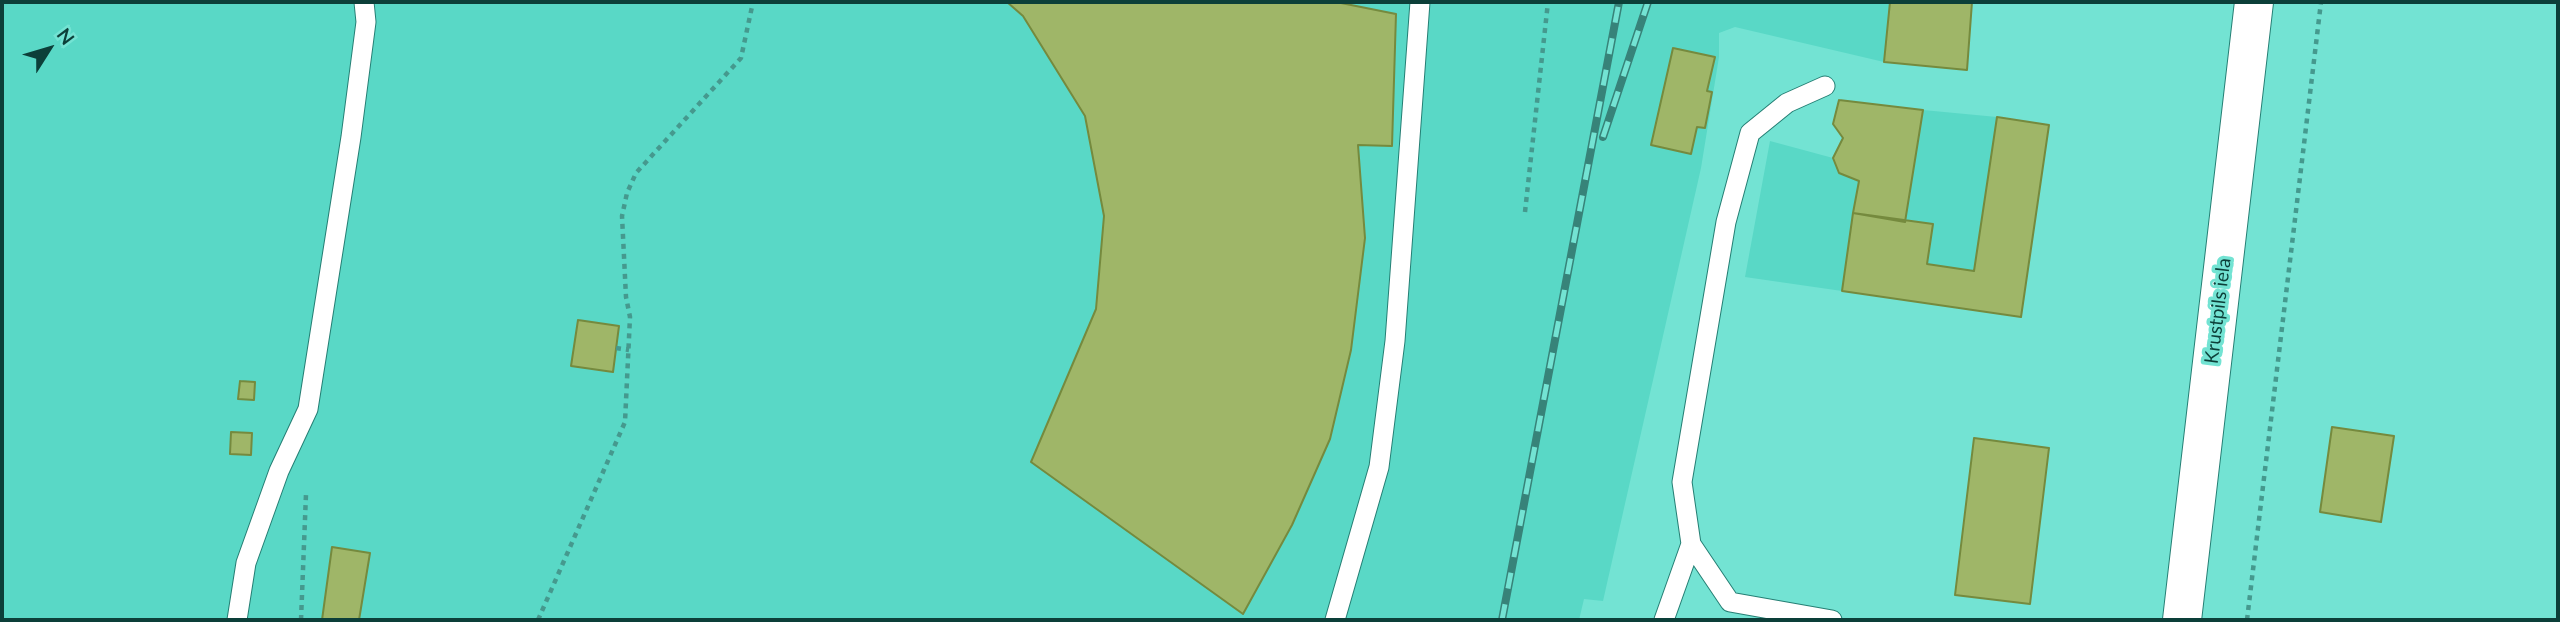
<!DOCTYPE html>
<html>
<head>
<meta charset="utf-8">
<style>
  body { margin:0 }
  #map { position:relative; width:2560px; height:622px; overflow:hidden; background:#73e3d3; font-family:Lato,sans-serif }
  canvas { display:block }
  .frame { position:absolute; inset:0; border:4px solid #0c3f39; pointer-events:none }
  .north { position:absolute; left:14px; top:14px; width:70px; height:70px; -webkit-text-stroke:5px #73e3d3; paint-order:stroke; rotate:53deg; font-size:19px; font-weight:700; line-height:28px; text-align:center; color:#0c3f39 }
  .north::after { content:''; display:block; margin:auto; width:24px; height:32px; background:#0c3f39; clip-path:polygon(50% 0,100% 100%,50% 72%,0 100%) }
</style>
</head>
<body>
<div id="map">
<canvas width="2560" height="622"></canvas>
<div class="frame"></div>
<div class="north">N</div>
</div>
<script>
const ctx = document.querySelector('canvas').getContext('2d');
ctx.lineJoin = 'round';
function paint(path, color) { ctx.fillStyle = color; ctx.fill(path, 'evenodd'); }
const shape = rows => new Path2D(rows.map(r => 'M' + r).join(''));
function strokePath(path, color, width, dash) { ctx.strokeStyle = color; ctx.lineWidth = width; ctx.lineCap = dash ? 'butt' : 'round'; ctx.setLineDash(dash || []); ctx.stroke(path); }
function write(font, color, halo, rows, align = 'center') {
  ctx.font = font + ' Lato,sans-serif'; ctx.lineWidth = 7; ctx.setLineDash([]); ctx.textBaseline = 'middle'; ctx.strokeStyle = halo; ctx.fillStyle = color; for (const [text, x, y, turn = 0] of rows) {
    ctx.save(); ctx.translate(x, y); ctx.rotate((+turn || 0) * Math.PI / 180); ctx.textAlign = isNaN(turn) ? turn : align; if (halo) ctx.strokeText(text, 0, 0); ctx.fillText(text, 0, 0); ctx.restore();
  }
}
const built = shape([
  [2,2,1972,2,1967,70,1884,62,1735,27,1719,33,1719,57,1701,168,1603,601,1584,599,1579,620,2,620],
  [1923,110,1997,117,1974,271,1927,264,1905,222],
  [1770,141,1833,158,1839,173,1859,181,1842,291,1745,277]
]);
const building = shape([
  [1007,2,1336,2,1396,14,1392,146,1358,145,1365,238,1351,350,1330,439,1292,525,1243,614,1031,462,1096,309,1104,216,1085,116,1023,16,1007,2],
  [1890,2,1972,2,1967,70,1884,62,1890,2],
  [1673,48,1715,57,1707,91,1712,92,1705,128,1697,127,1691,154,1651,145,1673,48],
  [1839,100,1923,110,1905,222,1853,213,1859,181,1839,173,1833,158,1843,138,1833,124,1839,100],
  [1997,117,2049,125,2021,317,1842,291,1853,213,1933,224,1927,264,1974,271,1997,117],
  [578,320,619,326,613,372,571,366,578,320],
  [240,381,255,382,254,400,238,399,240,381],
  [2332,427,2394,436,2381,522,2320,512,2332,427],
  [231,432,252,433,251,455,230,454,231,432],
  [1974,438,2049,448,2030,604,1955,595,1974,438],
  [332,547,370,553,359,620,322,620,332,547]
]);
const path = shape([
  [1525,212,1548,2],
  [616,348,629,350],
  [301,620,306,494],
  [538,620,625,422,630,317,626,297,622,216,627,193,636,173,741,58,753,2],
  [2247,620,2321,2]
]);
const lane = shape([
  [1825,86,1787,103,1750,133,1726,222,1682,482,1691,544,1730,602,1832,620],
  [237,620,246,563,279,471,308,409,351,137,366,22,364,2],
  [1335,620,1379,467,1395,341,1420,2],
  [1664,620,1691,544]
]);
const secondary = shape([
  [2182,620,2254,2]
]);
const rail = shape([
  [1603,137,1648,2],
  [1502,620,1619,2]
]);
const streetNames = [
  ["Krustpils iela",2218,311,-83]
];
paint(built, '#59d8c6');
paint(building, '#9fb668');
strokePath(building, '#758a3e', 2);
strokePath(lane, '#257f74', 21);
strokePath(secondary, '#257f74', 40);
strokePath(path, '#45998e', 4.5, [5, 5]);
strokePath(lane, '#fff', 19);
strokePath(secondary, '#fff', 38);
strokePath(rail, '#378379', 8);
strokePath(rail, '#73e3d3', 5, [16]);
write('19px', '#0c3f39', '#73e3d3', streetNames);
</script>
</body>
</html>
